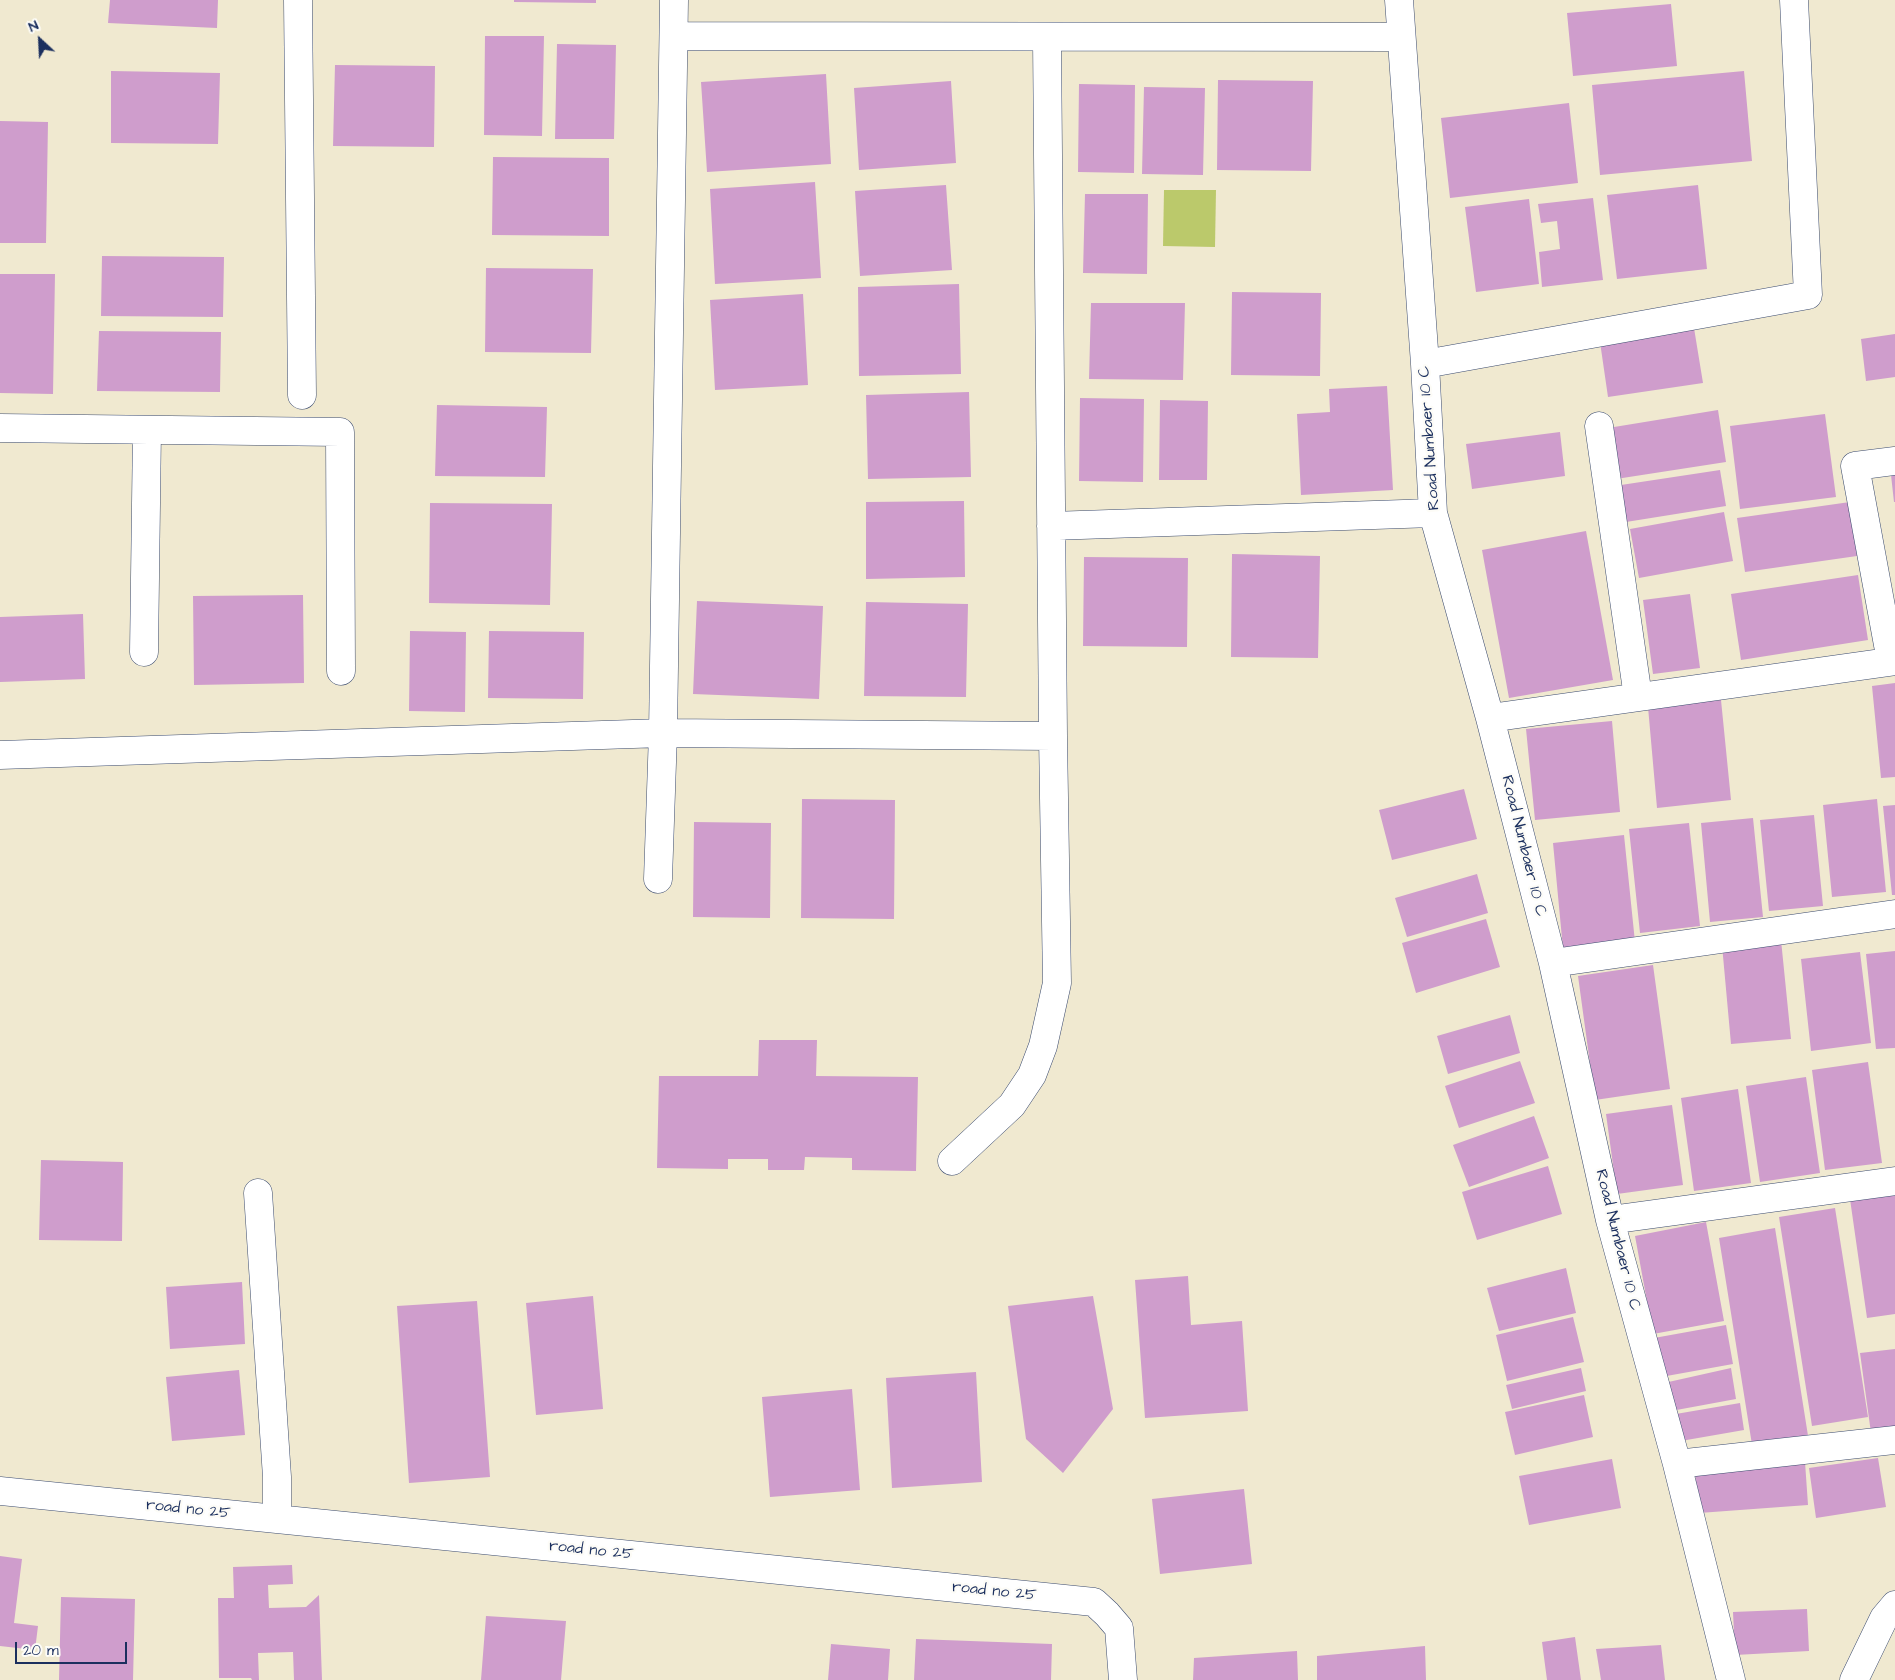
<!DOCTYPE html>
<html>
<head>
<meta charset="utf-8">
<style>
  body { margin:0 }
  #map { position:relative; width:1895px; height:1680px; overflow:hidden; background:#f0e9d0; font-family:"Architects Daughter",sans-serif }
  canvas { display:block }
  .north { position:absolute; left:15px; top:15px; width:50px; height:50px; -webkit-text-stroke:4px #fdfcf7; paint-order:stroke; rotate:335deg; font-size:14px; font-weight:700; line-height:20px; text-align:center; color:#1b2f5e }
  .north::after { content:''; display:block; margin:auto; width:18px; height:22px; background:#1b2f5e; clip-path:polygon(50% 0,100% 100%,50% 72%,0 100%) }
  .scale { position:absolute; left:15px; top:1642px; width:112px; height:22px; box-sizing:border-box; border:2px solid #1b2f5e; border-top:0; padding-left:6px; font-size:15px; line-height:18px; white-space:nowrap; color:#1b2f5e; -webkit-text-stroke:4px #fdfcf7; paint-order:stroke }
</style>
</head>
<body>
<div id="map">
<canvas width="1895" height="1680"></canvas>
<div class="north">N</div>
<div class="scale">20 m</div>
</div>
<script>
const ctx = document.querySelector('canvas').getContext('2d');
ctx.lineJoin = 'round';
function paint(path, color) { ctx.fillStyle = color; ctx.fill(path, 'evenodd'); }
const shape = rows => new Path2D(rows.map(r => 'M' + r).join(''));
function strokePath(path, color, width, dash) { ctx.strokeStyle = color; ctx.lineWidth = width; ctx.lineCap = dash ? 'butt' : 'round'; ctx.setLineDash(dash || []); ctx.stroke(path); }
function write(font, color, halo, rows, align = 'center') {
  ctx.font = font + ' "Architects Daughter",sans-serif'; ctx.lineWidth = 4.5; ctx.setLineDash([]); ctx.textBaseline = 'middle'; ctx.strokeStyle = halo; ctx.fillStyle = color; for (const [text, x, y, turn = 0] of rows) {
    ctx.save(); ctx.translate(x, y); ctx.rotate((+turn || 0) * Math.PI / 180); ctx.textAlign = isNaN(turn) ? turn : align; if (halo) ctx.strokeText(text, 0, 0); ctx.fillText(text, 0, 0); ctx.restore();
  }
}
const green = shape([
  [1164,190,1216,190,1215,247,1163,246]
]);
const building = shape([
  [110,0,218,0,217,28,108,23],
  [514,0,596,0,596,3,514,2],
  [1671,4,1677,66,1573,76,1567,13],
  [485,36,544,36,542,136,484,135],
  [557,44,616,45,614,139,555,139],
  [335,65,435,66,434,147,333,146],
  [111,71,220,73,218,144,111,143],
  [1744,71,1752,161,1600,175,1592,85],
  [826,74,831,164,707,172,701,82],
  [1218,80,1313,81,1311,171,1217,170],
  [951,81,956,163,859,170,854,88],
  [1079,84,1135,85,1134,173,1078,172],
  [1144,87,1205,88,1203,175,1142,174],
  [1569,103,1578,183,1450,198,1441,118],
  [0,121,48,122,46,243,0,243],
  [493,157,609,158,609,236,492,235],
  [815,182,821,278,715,284,710,189],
  [946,185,952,270,860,276,855,191],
  [1698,185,1707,269,1617,279,1607,195],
  [1085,194,1148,194,1147,274,1083,273],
  [1593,198,1603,280,1542,287,1539,252,1560,249,1557,221,1541,223,1538,204],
  [1529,199,1539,284,1476,292,1465,207],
  [102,256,224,257,223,317,101,316],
  [486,268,593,269,591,353,485,352],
  [0,274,55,274,53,394,0,393],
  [959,284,961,374,859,376,858,287],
  [1232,292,1321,293,1320,376,1231,375],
  [803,294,808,385,715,390,710,300],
  [1091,303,1185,303,1183,380,1089,379],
  [1694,328,1703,383,1608,397,1600,342],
  [99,331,221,332,220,392,97,391],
  [1895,334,1895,377,1866,381,1861,339],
  [1387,386,1393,490,1301,495,1297,414,1330,412,1329,389],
  [969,392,971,477,868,479,866,395],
  [1080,398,1144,399,1143,482,1079,481],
  [1160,400,1208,401,1207,480,1159,480],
  [437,405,547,407,545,477,435,476],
  [1718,410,1726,462,1616,479,1608,428],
  [1825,414,1836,497,1740,509,1730,426],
  [1560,432,1565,476,1472,489,1466,444],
  [1720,470,1726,506,1626,522,1621,485],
  [1891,475,1895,475,1895,502,1894,502],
  [964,501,965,577,866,579,866,502],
  [1850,502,1857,556,1745,572,1737,518],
  [430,503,552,504,550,605,429,603],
  [1724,512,1733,561,1639,578,1630,529],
  [1586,531,1613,680,1509,698,1482,550],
  [1232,554,1320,556,1318,658,1231,657],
  [1084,557,1188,558,1187,647,1083,646],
  [1858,575,1868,640,1741,660,1731,594],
  [1690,594,1700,668,1653,674,1643,600],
  [303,595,304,683,194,685,193,596],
  [697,601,823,606,819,699,693,694],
  [866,602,968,604,966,697,864,696],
  [83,614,85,679,0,682,0,617],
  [410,631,466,632,465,712,409,711],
  [489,631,584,632,583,699,488,698],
  [1895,683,1895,777,1881,778,1872,686],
  [1721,700,1731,800,1657,808,1648,707],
  [1612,721,1620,812,1535,820,1526,729],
  [1464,789,1477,839,1392,860,1379,810],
  [802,799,895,800,894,919,801,918],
  [1877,799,1886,892,1832,897,1823,805],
  [1895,805,1895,895,1892,895,1883,806],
  [1814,815,1823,906,1769,911,1760,820],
  [1753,818,1763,917,1710,922,1701,823],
  [694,822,771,823,770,918,693,917],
  [1689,823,1700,926,1640,933,1629,829],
  [1624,835,1635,942,1563,949,1553,843],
  [1477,874,1488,913,1407,937,1395,898],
  [1486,919,1500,967,1416,993,1402,943],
  [1781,940,1791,1039,1731,1044,1722,945],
  [1895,951,1895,1048,1876,1049,1866,954],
  [1860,952,1871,1043,1811,1051,1801,959],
  [1653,965,1670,1089,1595,1100,1578,976],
  [1510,1015,1520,1053,1448,1074,1437,1036],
  [759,1040,817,1040,816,1076,918,1077,916,1171,852,1170,852,1158,805,1157,804,1170,768,1170,768,1159,728,1159,728,1169,657,1168,659,1076,758,1076],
  [1520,1061,1535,1103,1459,1128,1445,1086],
  [1868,1062,1882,1163,1825,1170,1812,1070],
  [1806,1077,1820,1173,1760,1182,1746,1086],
  [1738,1089,1751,1183,1694,1191,1681,1098],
  [1672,1105,1683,1185,1617,1194,1606,1114],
  [1534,1116,1549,1158,1469,1187,1453,1145],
  [41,1160,123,1162,122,1241,39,1240],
  [1548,1166,1562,1214,1477,1240,1462,1192],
  [1895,1192,1895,1314,1867,1318,1850,1199],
  [1835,1208,1868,1417,1812,1426,1779,1217],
  [1706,1222,1724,1321,1653,1334,1635,1236],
  [1775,1228,1809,1442,1753,1451,1719,1238],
  [1566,1268,1576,1313,1499,1331,1487,1288],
  [1188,1276,1191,1325,1242,1321,1248,1411,1145,1418,1135,1280],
  [242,1282,245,1344,170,1349,166,1287],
  [593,1296,603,1409,536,1415,526,1303],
  [1093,1296,1113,1409,1063,1473,1026,1439,1008,1306],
  [477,1301,490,1477,409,1483,397,1306],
  [1573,1317,1584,1362,1507,1381,1496,1335],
  [1726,1325,1733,1364,1661,1377,1654,1338],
  [1895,1349,1895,1430,1871,1433,1860,1353],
  [1581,1368,1586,1391,1512,1409,1506,1385],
  [1731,1368,1736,1399,1671,1411,1664,1383],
  [239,1370,245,1435,172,1441,166,1377],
  [976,1372,982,1482,892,1488,886,1378],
  [852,1389,860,1490,770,1497,762,1397],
  [1584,1395,1593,1437,1515,1455,1505,1412],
  [1740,1403,1744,1430,1675,1442,1670,1415],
  [1878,1458,1886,1507,1816,1518,1809,1468],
  [1612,1459,1621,1508,1529,1525,1519,1476],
  [1805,1462,1808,1505,1699,1513,1695,1471],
  [1244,1489,1252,1564,1160,1574,1152,1499],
  [0,1556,22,1559,14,1623,38,1626,35,1650,0,1646],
  [292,1565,293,1584,268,1585,269,1608,306,1607,319,1595,322,1680,294,1680,293,1652,258,1653,259,1680,252,1680,251,1678,219,1678,218,1598,234,1598,233,1567],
  [61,1597,135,1599,133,1680,59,1680],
  [1807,1609,1809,1651,1735,1655,1733,1612],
  [486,1616,566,1621,561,1680,481,1680],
  [1575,1637,1581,1680,1547,1680,1542,1642],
  [916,1639,1052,1644,1051,1680,914,1680],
  [831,1644,890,1649,888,1680,828,1680],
  [1661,1645,1665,1680,1601,1680,1596,1649],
  [1425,1646,1426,1680,1317,1680,1317,1656],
  [1297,1651,1298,1680,1193,1680,1194,1658]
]);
const minor = shape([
  [298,0,302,395],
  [1399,0,1425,364,1433,513,1490,718,1553,963,1610,1220,1677,1464,1731,1680],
  [675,36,1400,37],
  [1425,364,1808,295,1794,0],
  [1599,426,1638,697],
  [0,428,340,432,341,671],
  [1051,526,1433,513],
  [144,652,147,430],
  [1891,661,1855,466,1895,461],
  [1490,718,1895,661],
  [0,755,663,733,1053,736],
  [658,879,663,733,674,0],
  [1553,963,1895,914],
  [952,1161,1012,1105,1032,1075,1043,1046,1057,983,1053,736,1047,38],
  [258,1193,277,1477,277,1519],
  [1610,1220,1895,1181],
  [1677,1464,1895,1440],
  [0,1491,1094,1602,1107,1614,1119,1628,1123,1680]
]);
const tertiary = shape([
  [1854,1680,1884,1618,1895,1605]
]);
const streetNames = [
  ["Road Numbaer 10 C",1430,438,-94],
  ["Road Numbaer 10 C",1523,846,76],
  ["Road Numbaer 10 C",1617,1240,76],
  ["road no 25",188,1510,6],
  ["road no 25",591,1551,6],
  ["road no 25",994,1592,6]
];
paint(green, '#bbc96b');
paint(building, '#cf9dcc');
strokePath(minor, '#3b4b6f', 29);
strokePath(tertiary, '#3b4b6f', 29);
strokePath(minor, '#fff', 28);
strokePath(tertiary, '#fff', 28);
write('16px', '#1b2f5e', '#fdfcf7', streetNames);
</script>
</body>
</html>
